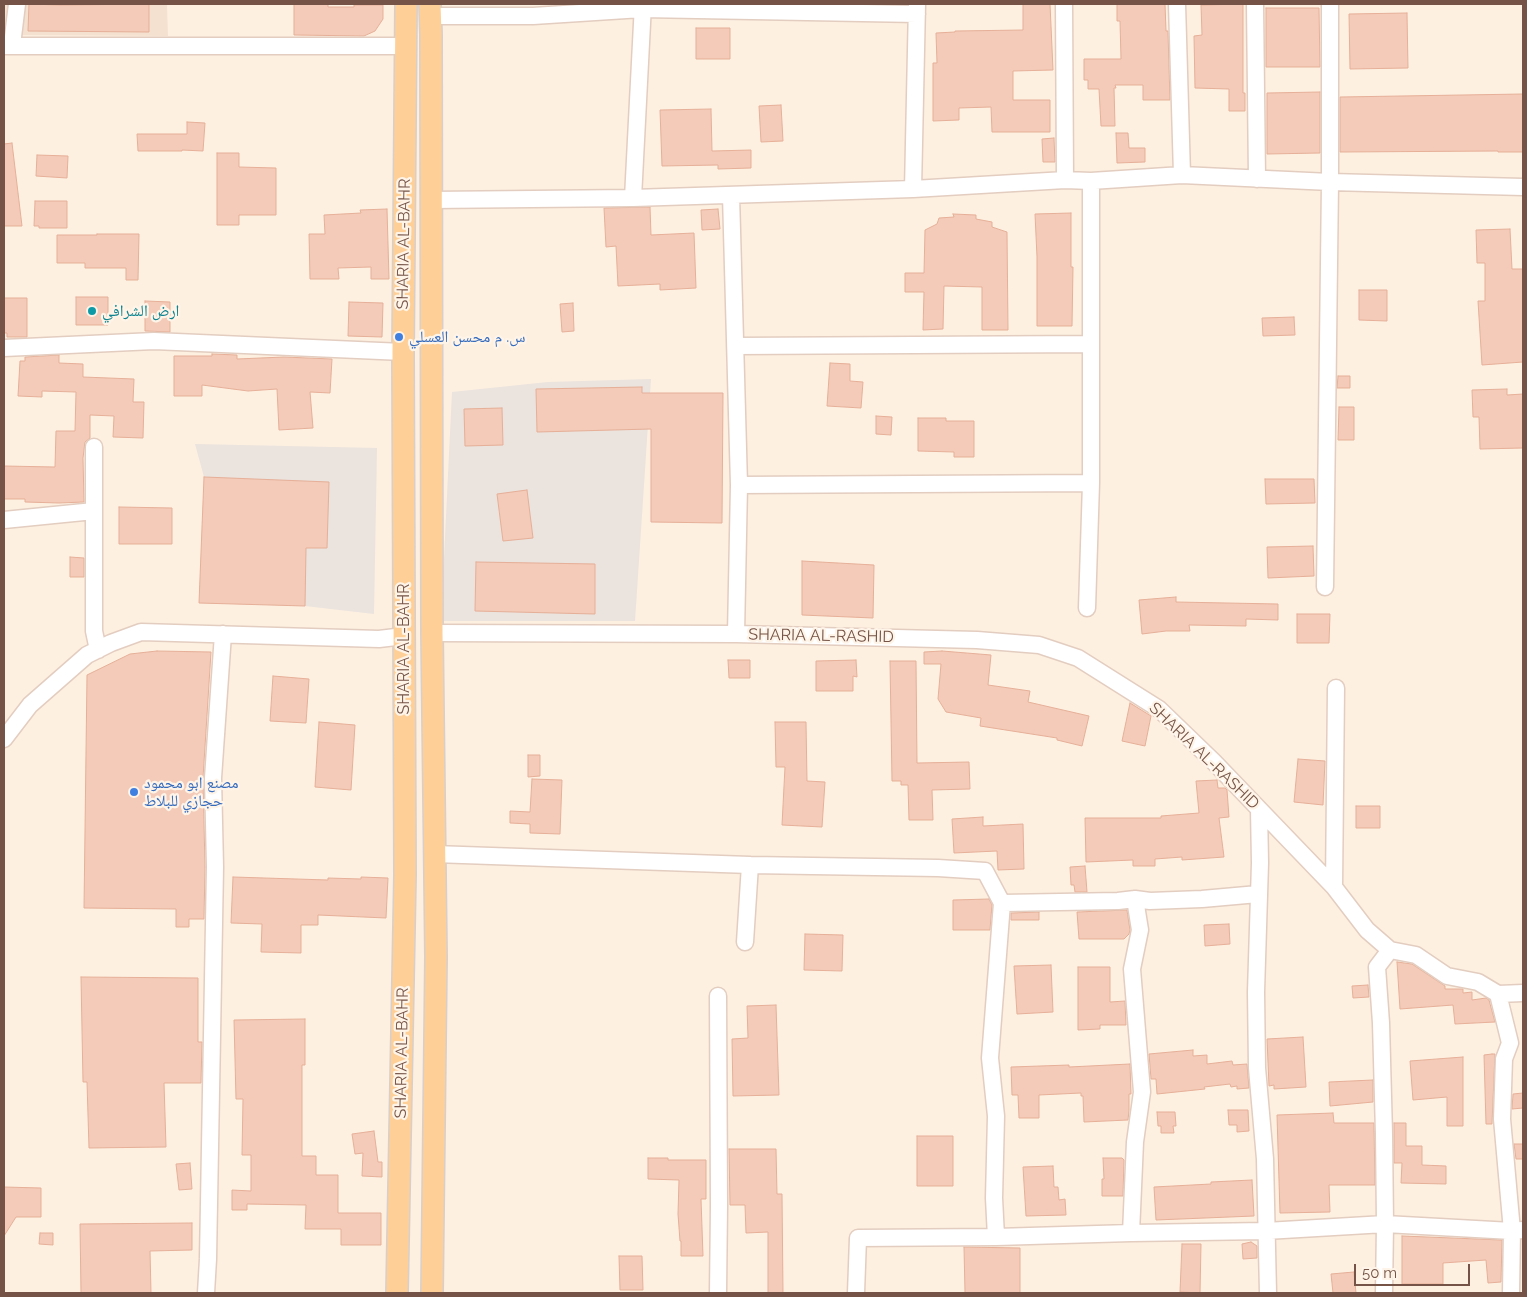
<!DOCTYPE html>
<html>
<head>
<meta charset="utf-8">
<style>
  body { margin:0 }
  #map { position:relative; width:1527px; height:1297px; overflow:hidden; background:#fdf0e1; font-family:Raleway,sans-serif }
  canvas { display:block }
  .frame { position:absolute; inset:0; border:5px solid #755447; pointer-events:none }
  .scale { position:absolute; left:1354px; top:1264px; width:116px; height:22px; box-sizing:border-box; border:2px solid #755447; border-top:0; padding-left:6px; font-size:15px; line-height:18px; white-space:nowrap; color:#755447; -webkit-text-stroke:4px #fff4e8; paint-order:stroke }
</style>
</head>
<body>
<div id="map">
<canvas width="1527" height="1297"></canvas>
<div class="frame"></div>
<div class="scale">50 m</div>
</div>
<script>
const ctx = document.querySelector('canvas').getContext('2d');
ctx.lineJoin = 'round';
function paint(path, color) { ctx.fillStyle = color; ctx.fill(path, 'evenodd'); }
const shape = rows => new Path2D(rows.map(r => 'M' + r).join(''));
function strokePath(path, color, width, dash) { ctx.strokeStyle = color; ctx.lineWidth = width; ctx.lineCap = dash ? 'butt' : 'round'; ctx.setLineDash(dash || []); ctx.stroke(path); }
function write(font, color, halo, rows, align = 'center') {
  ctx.font = font + ' Raleway,"Noto Naskh Arabic",sans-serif'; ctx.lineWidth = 4.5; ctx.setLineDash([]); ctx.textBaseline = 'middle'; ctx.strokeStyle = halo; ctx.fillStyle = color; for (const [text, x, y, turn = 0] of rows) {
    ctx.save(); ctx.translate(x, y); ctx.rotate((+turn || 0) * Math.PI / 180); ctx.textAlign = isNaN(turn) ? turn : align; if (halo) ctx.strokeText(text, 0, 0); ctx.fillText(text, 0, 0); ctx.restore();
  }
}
const residential = shape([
  [4,4,167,4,168,36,4,35]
]);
const industrial = shape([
  [651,379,635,621,441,621,452,392,548,382],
  [195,444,377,448,374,614,305,606,199,603,204,477]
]);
const building = shape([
  [29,4,60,5,149,4,149,32,28,31,29,4],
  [294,4,328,4,328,7,354,7,354,5,383,5,383,19,375,31,364,36,294,35,294,4],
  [1023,4,1050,4,1053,70,1013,71,1013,100,1050,100,1050,132,992,132,991,107,959,108,959,120,933,121,933,63,937,63,936,33,955,32,955,31,1023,30,1023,4],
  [1117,4,1165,4,1166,31,1168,31,1170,100,1143,100,1143,85,1115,85,1116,88,1114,88,1115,126,1101,126,1099,89,1088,89,1088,80,1084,80,1084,59,1121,59,1120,21,1117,21,1117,4],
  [1243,4,1243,93,1245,93,1245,111,1229,111,1229,89,1195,88,1194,36,1202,35,1201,5,1243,4],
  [1266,8,1319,8,1320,67,1266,67,1266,8],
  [1407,13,1408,68,1350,69,1349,14,1407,13],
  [696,28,730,28,730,59,696,59,696,28],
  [1320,92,1320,153,1267,154,1267,93,1320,92],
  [1523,94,1523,152,1498,152,1498,151,1340,152,1340,97,1523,94],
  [781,105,783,141,761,142,759,106,781,105],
  [711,109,712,151,751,150,751,168,718,169,718,165,662,166,660,110,711,109],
  [187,122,205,123,203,151,182,150,182,151,138,151,137,134,187,134,187,122],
  [1116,133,1128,133,1129,148,1145,148,1145,162,1117,163,1116,133],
  [1054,138,1055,162,1043,162,1042,139,1054,138],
  [12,143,22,226,4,226,4,144,12,143],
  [217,153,239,153,239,167,276,168,276,215,239,215,239,225,217,225,217,153],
  [37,155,68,156,67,178,36,176,37,155],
  [35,201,67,201,67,228,39,228,39,226,34,226,35,201],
  [650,207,651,235,694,233,696,288,660,290,660,284,618,286,616,246,606,247,604,208,650,207],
  [387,209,389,279,371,279,371,267,338,268,339,279,310,279,309,234,325,234,324,215,361,213,360,210,387,209],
  [718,209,720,229,702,230,701,210,718,209],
  [1071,213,1071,267,1073,267,1072,326,1037,326,1037,257,1035,214,1071,213],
  [953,214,976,215,976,219,992,222,992,227,1007,232,1008,330,982,330,982,287,944,286,943,329,923,330,924,292,905,292,905,273,924,273,925,230,937,224,939,218,954,217,953,214],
  [1510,229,1512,269,1523,269,1523,362,1482,365,1478,301,1485,301,1485,263,1477,263,1476,230,1510,229],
  [97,234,139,234,138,280,126,280,126,268,85,268,85,263,57,263,57,235,97,235,97,234],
  [1359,290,1387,290,1387,321,1359,320,1359,290],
  [76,297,108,297,108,325,76,325,76,297],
  [4,298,27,298,27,337,7,337,7,333,4,333,4,298],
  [145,301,170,302,170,332,145,331,145,301],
  [349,302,383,303,382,337,348,336,349,302],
  [573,303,574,331,562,332,560,304,573,303],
  [1294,317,1295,335,1263,336,1262,318,1294,317],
  [212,354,237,355,237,359,284,357,332,359,330,393,310,392,313,428,279,430,277,389,248,391,202,385,202,396,174,396,174,356,212,356,212,354],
  [59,355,59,363,83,364,83,377,134,379,133,402,144,402,143,438,113,437,114,416,90,415,90,438,85,442,83,458,84,502,59,503,25,502,25,499,4,499,4,466,55,467,56,431,75,431,76,392,42,391,42,397,18,396,20,361,25,361,25,357,59,355],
  [830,363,850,364,850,381,863,382,861,408,827,406,830,363],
  [1338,376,1350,376,1350,388,1337,388,1338,376],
  [642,387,642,393,723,393,722,523,651,522,651,429,537,432,536,389,642,387],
  [1507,389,1507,395,1523,394,1523,448,1480,449,1479,417,1473,417,1472,390,1507,389],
  [1339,407,1354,407,1354,440,1338,440,1339,407],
  [502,408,503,445,465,446,464,409,502,408],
  [876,416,892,417,891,435,876,434,876,416],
  [918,418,946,418,946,421,974,421,974,457,954,457,954,452,918,451,918,418],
  [204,477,329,482,327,548,306,548,305,606,199,603,204,477],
  [1265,479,1314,479,1315,503,1266,504,1265,479],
  [527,490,533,538,503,541,497,494,527,490],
  [119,507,172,508,172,544,119,544,119,507],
  [1313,546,1314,576,1268,578,1267,547,1313,546],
  [70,557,84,558,84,577,70,577,70,557],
  [802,561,874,565,873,618,802,615,802,561],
  [476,562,595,564,595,614,475,611,476,562],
  [1176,597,1176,602,1278,604,1278,620,1246,619,1246,626,1189,625,1190,631,1166,631,1142,634,1139,600,1176,597],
  [1297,614,1330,614,1329,643,1297,643,1297,614],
  [157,651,211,652,203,778,205,867,204,919,189,919,189,927,176,927,176,909,84,908,87,675,130,654,157,651],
  [942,651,991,655,988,685,1030,691,1028,702,1089,716,1082,746,1057,740,1057,738,980,726,981,718,946,712,938,699,941,664,924,664,924,652,942,651],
  [728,660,750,660,750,678,729,678,728,660],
  [856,660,857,677,853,676,853,691,816,691,816,661,856,660],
  [890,661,916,661,917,763,969,762,970,789,932,790,933,820,909,820,908,785,901,785,901,781,892,781,890,661],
  [273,676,309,679,306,723,270,721,273,676],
  [1130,703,1151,716,1145,746,1122,741,1130,703],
  [319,722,355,725,351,790,315,787,319,722],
  [775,722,806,722,807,781,825,782,822,827,782,825,785,767,776,767,775,722],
  [528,755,540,755,540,776,528,777,528,755],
  [1298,759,1325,761,1323,805,1294,802,1298,759],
  [532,779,562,780,560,834,530,833,530,824,510,823,510,811,530,812,532,779],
  [1217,780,1218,788,1225,788,1227,790,1229,817,1219,818,1224,857,1182,860,1182,857,1155,859,1155,866,1133,866,1133,860,1086,862,1085,818,1161,818,1161,816,1199,813,1196,781,1217,780],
  [1356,806,1380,806,1380,828,1356,828,1356,806],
  [983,817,983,826,1023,824,1024,869,998,870,997,851,954,853,952,819,983,817],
  [1085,866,1087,892,1075,892,1074,885,1071,885,1070,867,1085,866],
  [233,877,328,880,328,878,361,879,361,877,388,878,386,918,318,915,318,925,301,925,301,953,261,952,262,924,231,923,233,877],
  [989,899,992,905,990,930,953,930,953,900,989,899],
  [1127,910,1130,930,1129,934,1124,939,1079,939,1077,912,1127,910],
  [1039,912,1039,920,1011,920,1011,913,1039,912],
  [1229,924,1230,944,1205,946,1204,925,1229,924],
  [805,934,843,935,842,971,804,970,805,934],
  [1397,962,1412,964,1445,986,1445,989,1463,989,1463,993,1472,992,1472,1000,1486,998,1489,1000,1495,1022,1455,1024,1453,1005,1400,1009,1397,962],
  [1051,965,1053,1012,1017,1014,1014,966,1051,965],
  [1078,967,1110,967,1110,1002,1125,1001,1126,1025,1100,1025,1100,1029,1078,1030,1078,967],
  [81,977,198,978,198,1042,202,1042,201,1083,164,1083,166,1147,89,1148,87,1082,83,1082,81,977],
  [1368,985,1369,997,1353,998,1352,986,1368,985],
  [776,1005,779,1095,733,1096,732,1039,748,1038,747,1006,776,1005],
  [305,1019,305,1065,302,1065,302,1156,316,1156,316,1175,338,1175,338,1213,381,1213,381,1245,341,1245,341,1229,305,1229,306,1205,247,1204,247,1210,232,1210,232,1190,251,1191,251,1155,242,1155,243,1099,236,1099,234,1020,305,1019],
  [1303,1037,1306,1087,1274,1089,1274,1085,1269,1086,1267,1039,1303,1037],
  [1193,1050,1193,1056,1207,1055,1207,1064,1232,1061,1233,1065,1247,1064,1249,1088,1237,1089,1237,1086,1231,1087,1230,1084,1204,1087,1205,1089,1157,1094,1156,1079,1151,1079,1149,1054,1193,1050],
  [1492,1054,1495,1054,1492,1124,1486,1124,1484,1055,1492,1054],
  [1463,1057,1463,1126,1447,1126,1447,1097,1413,1100,1410,1061,1463,1057],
  [1130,1064,1131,1094,1129,1094,1129,1110,1128,1120,1084,1122,1083,1096,1081,1096,1081,1093,1039,1095,1039,1118,1019,1118,1018,1095,1012,1095,1011,1067,1069,1065,1069,1067,1130,1064],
  [1373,1080,1373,1102,1330,1106,1329,1082,1373,1080],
  [1523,1093,1523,1108,1512,1109,1513,1094,1523,1093],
  [1228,1110,1248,1110,1249,1131,1237,1132,1237,1125,1229,1125,1228,1110],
  [1157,1112,1175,1112,1176,1126,1173,1126,1174,1133,1161,1133,1161,1126,1158,1126,1157,1112],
  [1333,1113,1334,1123,1374,1123,1375,1185,1329,1185,1330,1212,1280,1213,1277,1115,1333,1113],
  [1394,1123,1406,1123,1406,1146,1422,1146,1422,1165,1446,1166,1446,1184,1401,1183,1402,1163,1394,1163,1394,1123],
  [374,1131,378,1162,382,1162,382,1177,362,1176,363,1153,355,1154,352,1134,374,1131],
  [917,1136,953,1136,953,1186,917,1186,917,1136],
  [1514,1144,1523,1144,1523,1159,1516,1159,1514,1144],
  [729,1149,776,1149,777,1194,782,1194,783,1293,768,1293,768,1232,746,1233,745,1205,730,1205,729,1149],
  [648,1158,668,1158,668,1160,706,1160,706,1199,701,1199,703,1256,681,1256,681,1241,680,1241,678,1214,679,1180,648,1179,648,1158],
  [1103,1158,1122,1158,1124,1160,1123,1196,1102,1196,1102,1179,1104,1179,1103,1158],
  [190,1163,192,1189,179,1190,176,1164,190,1163],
  [1053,1166,1054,1187,1058,1187,1059,1200,1065,1199,1066,1215,1026,1216,1023,1167,1053,1166],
  [1252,1180,1254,1216,1156,1220,1154,1187,1211,1184,1211,1182,1252,1180],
  [4,1187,41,1188,41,1217,16,1217,4,1236,4,1187],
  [192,1223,192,1250,150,1251,151,1293,81,1293,80,1224,192,1223],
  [40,1233,53,1233,53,1245,39,1244,40,1233],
  [1402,1236,1502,1240,1501,1282,1488,1283,1486,1260,1443,1263,1443,1284,1402,1284,1402,1236],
  [1251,1242,1257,1246,1257,1258,1243,1259,1242,1244,1251,1242],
  [1182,1244,1201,1244,1200,1293,1180,1292,1182,1244],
  [964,1247,1020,1248,1020,1293,965,1293,964,1247],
  [619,1256,642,1256,643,1290,620,1290,619,1256],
  [1354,1272,1356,1293,1333,1293,1331,1274,1354,1272]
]);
const minor = shape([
  [1064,4,1065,180],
  [1177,4,1182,175],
  [1255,4,1257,179],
  [430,16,533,16,642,9,917,14],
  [12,45,17,4],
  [4,46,406,46],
  [913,189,917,4],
  [731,195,739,485,736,634],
  [633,198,643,4],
  [431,200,633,198,913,189,1065,180,1091,181,1182,175,1330,182,1523,187],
  [736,346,1091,344],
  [4,348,154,341,403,352],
  [94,447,94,631,98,650],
  [739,485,1091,483],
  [4,520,94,511],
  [1325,587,1330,182,1330,4],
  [1087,608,1091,483,1091,181],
  [432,633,736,634,977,640,1039,645,1078,658,1159,709,1214,762,1259,809,1334,887,1367,930,1390,950,1416,955,1447,976,1478,982,1498,994,1510,1043,1504,1059,1502,1119,1512,1231,1511,1293],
  [4,739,30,705,87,655,111,643,141,632,379,639,404,636],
  [1259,809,1260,863,1256,992,1257,1068,1265,1159,1268,1293],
  [434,854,750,865,938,868,985,871,1002,903,990,1058,996,1116,994,1198,996,1237],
  [1334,887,1336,688],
  [1002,903,1118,901,1135,899],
  [745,942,750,865],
  [1498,994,1523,993],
  [1131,1233,1135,1142,1142,1092,1132,969,1140,930,1135,899,1150,901,1202,899,1258,894],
  [206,1293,208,1259,215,867,213,778,223,634],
  [718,1293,719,1206,718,996],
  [856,1293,858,1238,996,1237,1131,1233,1266,1231,1385,1224,1512,1231,1523,1230],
  [1384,1293,1385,1224,1384,1134,1381,1023,1377,967,1390,950]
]);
const major = shape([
  [430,4,431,35,432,633,436,957,432,1293],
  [397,1293,405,875,403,352,406,4]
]);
const markers = [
  [92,311,5,"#0f9aa8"],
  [399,337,5,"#3f7fe0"],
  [134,792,5,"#3f7fe0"]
];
const streetNames = [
  ["SHARIA AL-BAHR",404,244,-89],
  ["SHARIA AL-RASHID",821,636,1],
  ["SHARIA AL-BAHR",404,649,-90],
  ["SHARIA AL-RASHID",1204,756,44],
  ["SHARIA AL-BAHR",402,1053,-89]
];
const cultureNames = [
  ["ارض الشرافي",102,311]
];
const shopNames = [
  ["س. م محسن العسلي",409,337],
  ["مصنع ابو محمود",144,783],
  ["حجازي للبلاط",144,801]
];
paint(residential, '#f5e1cf');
paint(industrial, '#ebe3dd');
paint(building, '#f3cbb8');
strokePath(building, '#e6af98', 1);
strokePath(minor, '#e3cdc0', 19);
strokePath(major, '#d8cfcb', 24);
strokePath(minor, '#fff', 16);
strokePath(major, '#fecf97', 21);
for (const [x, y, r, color] of markers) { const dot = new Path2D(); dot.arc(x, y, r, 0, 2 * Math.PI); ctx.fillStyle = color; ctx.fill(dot); strokePath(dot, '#fff4e8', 2); }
write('16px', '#755447', '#fff4e8', streetNames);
write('16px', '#0d838f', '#fff4e8', cultureNames, 'left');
write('16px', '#366cbe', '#fff4e8', shopNames, 'left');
</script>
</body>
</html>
